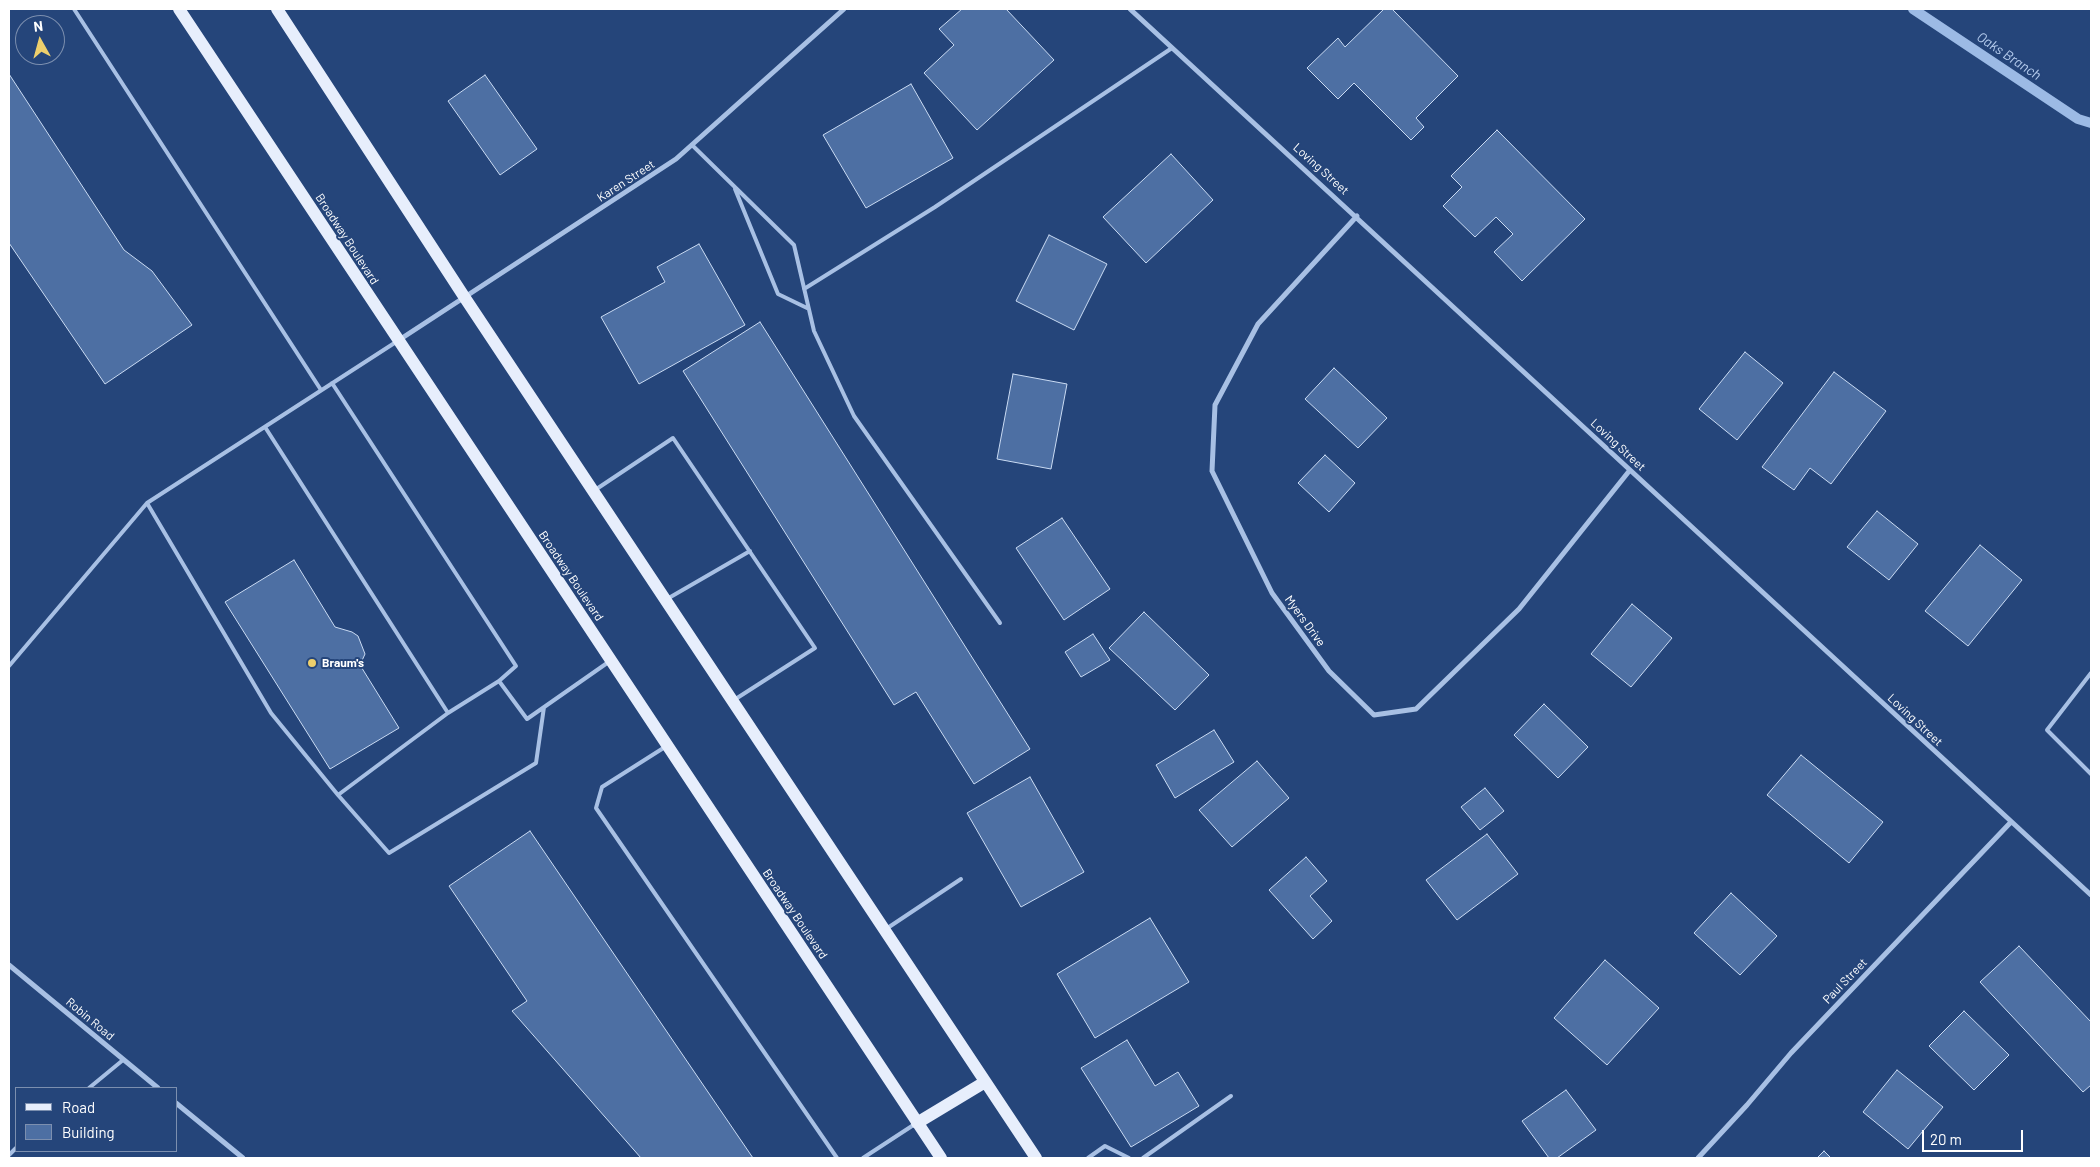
<!DOCTYPE html>
<html>
<head>
<meta charset="utf-8">
<style>
  body { margin:0 }
  #map { position:relative; width:2100px; height:1167px; overflow:hidden; background:#25457a; font-family:Barlow,sans-serif }
  canvas { display:block }
  .frame { position:absolute; inset:0; border:10px solid #fff; pointer-events:none }
  .legend { position:absolute; left:15px; top:1087px; width:162px; height:65px; box-sizing:border-box; background:#25457a; border:1px solid #7c8faf; margin:0; padding:6px 9px; list-style:none; font-size:15px; color:#fff }
  .legend li { display:flex; align-items:center; gap:10px; height:25px }
  .legend b { width:25px; border:1px solid #7c8faf }
  .north { position:absolute; left:15px; top:15px; width:50px; height:50px; box-sizing:border-box; background:#25457a; border:1px solid #7c8faf; border-radius:50%; rotate:353deg; font-size:14px; font-weight:700; line-height:20px; text-align:center; color:#fff }
  .north::after { content:''; display:block; margin:auto; width:18px; height:22px; background:#edcf6c; clip-path:polygon(50% 0,100% 100%,50% 72%,0 100%) }
  .scale { position:absolute; left:1922px; top:1130px; width:101px; height:22px; box-sizing:border-box; border:2px solid #fff; border-top:0; padding-left:6px; font-size:15px; line-height:18px; white-space:nowrap; color:#fff; -webkit-text-stroke:4px #25457a; paint-order:stroke }
</style>
</head>
<body>
<div id="map">
<canvas width="2100" height="1167"></canvas>
<div class="frame"></div>
<ul class="legend">
<li><b style="height:6px;background:#e7eefc"></b>Road</li>
<li><b style="height:14px;background:#4d6fa3"></b>Building</li>
</ul>
<div class="north">N</div>
<div class="scale">20 m</div>
</div>
<script>
const ctx = document.querySelector('canvas').getContext('2d');
ctx.lineJoin = 'round';
const shape = rows => new Path2D(rows.map(r => 'M' + r).join(''));
function strokePath(path, color, width, dash) { ctx.strokeStyle = color; ctx.lineWidth = width; ctx.lineCap = dash ? 'butt' : 'round'; ctx.setLineDash(dash || []); ctx.stroke(path); }
function paint(path, color) { ctx.fillStyle = color; ctx.fill(path, 'evenodd'); }
function write(font, color, halo, rows, align = 'center') {
  ctx.font = font + ' Barlow,sans-serif'; ctx.lineWidth = 4; ctx.setLineDash([]); ctx.textBaseline = 'middle'; ctx.strokeStyle = halo; ctx.fillStyle = color; for (const [text, x, y, turn = 0] of rows) {
    ctx.save(); ctx.translate(x, y); ctx.rotate((+turn || 0) * Math.PI / 180); ctx.textAlign = isNaN(turn) ? turn : align; if (halo) ctx.strokeText(text, 0, 0); ctx.fillText(text, 0, 0); ctx.restore();
  }
}
const stream = shape([
  [1913,9,2078,119,2091,123]
]);
const building = shape([
  [962,9,1006,9,1054,60,977,130,924,73,954,45,939,29,962,9],
  [1384,9,1392,9,1458,76,1416,118,1424,127,1411,140,1354,83,1338,99,1307,68,1338,38,1345,47,1384,9],
  [9,74,124,250,152,271,192,325,105,384,9,243,9,74],
  [485,75,537,149,500,175,448,101,485,75],
  [911,84,953,158,866,208,823,135,911,84],
  [1497,130,1585,219,1522,281,1494,252,1513,234,1496,217,1475,237,1443,206,1462,187,1451,176,1497,130],
  [1171,154,1213,200,1146,263,1103,217,1171,154],
  [1049,235,1107,264,1074,330,1016,301,1049,235],
  [699,244,745,325,639,384,601,317,665,282,657,267,699,244],
  [760,322,1030,749,974,784,916,692,894,705,683,371,760,322],
  [1745,352,1783,383,1737,440,1699,409,1745,352],
  [1334,368,1387,418,1358,448,1305,399,1334,368],
  [1834,372,1886,411,1831,484,1810,468,1794,490,1762,467,1834,372],
  [1013,374,1067,384,1051,469,997,459,1013,374],
  [1325,455,1355,483,1329,512,1298,483,1325,455],
  [1877,511,1918,544,1889,580,1847,547,1877,511],
  [1062,518,1110,589,1064,620,1016,548,1062,518],
  [1980,545,2022,580,1968,646,1925,611,1980,545],
  [294,560,335,627,352,632,358,636,365,654,360,665,399,728,330,769,225,602,294,560],
  [1632,604,1672,638,1631,687,1591,654,1632,604],
  [1144,612,1209,675,1175,710,1109,648,1144,612],
  [1093,634,1110,660,1081,677,1065,652,1093,634],
  [1544,704,1588,747,1558,778,1514,735,1544,704],
  [1214,730,1234,762,1175,798,1156,765,1214,730],
  [1801,755,1883,822,1849,863,1767,795,1801,755],
  [1257,761,1289,798,1232,847,1199,810,1257,761],
  [1030,777,1084,872,1021,907,967,813,1030,777],
  [1485,788,1504,811,1480,830,1461,807,1485,788],
  [530,831,753,1158,641,1158,512,1011,527,1001,449,886,530,831],
  [1487,834,1518,874,1457,920,1426,880,1487,834],
  [1306,857,1327,881,1310,896,1332,921,1313,939,1269,890,1306,857],
  [1731,893,1777,936,1740,975,1694,933,1731,893],
  [1150,918,1189,982,1095,1038,1057,974,1150,918],
  [2019,946,2091,1022,2091,1085,2083,1092,1980,982,2019,946],
  [1605,960,1659,1008,1607,1065,1554,1018,1605,960],
  [1964,1011,2009,1055,1974,1090,1929,1046,1964,1011],
  [1127,1040,1155,1086,1178,1072,1199,1106,1131,1147,1081,1068,1127,1040],
  [1897,1070,1943,1107,1908,1149,1863,1112,1897,1070],
  [1566,1090,1596,1130,1557,1158,1549,1158,1522,1121,1566,1090],
  [1824,1151,1831,1158,1817,1158,1824,1151]
]);
const lane = shape([
  [74,9,321,390],
  [692,145,794,245,814,331,854,416,1000,623],
  [735,189,778,294,807,308],
  [804,289,935,207,1172,48],
  [332,383,516,666,499,681],
  [265,427,448,713,499,681,527,719,610,661],
  [595,490,673,438,815,648,734,700],
  [147,503,271,713,338,795,448,713],
  [667,599,750,551],
  [9,666,147,503,396,342],
  [2091,673,2047,730,2091,774],
  [665,747,602,787,596,808,837,1158],
  [338,795,389,853,536,763,544,707],
  [886,929,961,879],
  [89,1088,123,1060],
  [9,1155,16,1148],
  [863,1158,915,1124],
  [1088,1158,1105,1146,1129,1158],
  [1143,1158,1231,1096]
]);
const street = shape([
  [1130,9,2091,895],
  [1357,216,1258,324,1215,405,1212,471,1272,593,1329,671,1374,715,1416,709,1519,609,1630,470],
  [399,340,676,159,844,9],
  [9,965,158,1088],
  [176,1103,243,1158],
  [1698,1158,1747,1105,1791,1053,2011,822]
]);
const primary = shape([
  [179,9,941,1158],
  [277,9,465,298,1036,1158],
  [917,1123,985,1082]
]);
const markers = [
  [312,663,5,"#edcf6c"]
];
const streetNames = [
  ["Loving Street",1321,169,42],
  ["Karen Street",626,181,-33],
  ["Broadway Boulevard",347,239,57],
  ["Loving Street",1618,445,43],
  ["Broadway Boulevard",571,576,56],
  ["Myers Drive",1305,621,54],
  ["Loving Street",1915,720,43],
  ["Broadway Boulevard",795,914,56],
  ["Paul Street",1845,981,-46],
  ["Robin Road",90,1019,40]
];
const poiNames = [
  ["Braum's",322,663]
];
const waterNames = [
  ["Oaks Branch",2009,56,34]
];
strokePath(stream, '#9cbae5', 10);
paint(building, '#4d6fa3');
strokePath(building, '#cadbf3', 1);
strokePath(lane, '#a8c0e4', 4);
strokePath(street, '#a8c0e4', 5);
strokePath(primary, '#e7eefc', 12);
for (const [x, y, r, color] of markers) { const dot = new Path2D(); dot.arc(x, y, r, 0, 2 * Math.PI); ctx.fillStyle = color; ctx.fill(dot); strokePath(dot, '#25457a', 2); }
write('12px', '#fff', '#25457a', streetNames);
write('bold 12px', '#fff', '#25457a', poiNames, 'left');
write('italic 14px', '#b3caec', '#25457a', waterNames);
</script>
</body>
</html>
